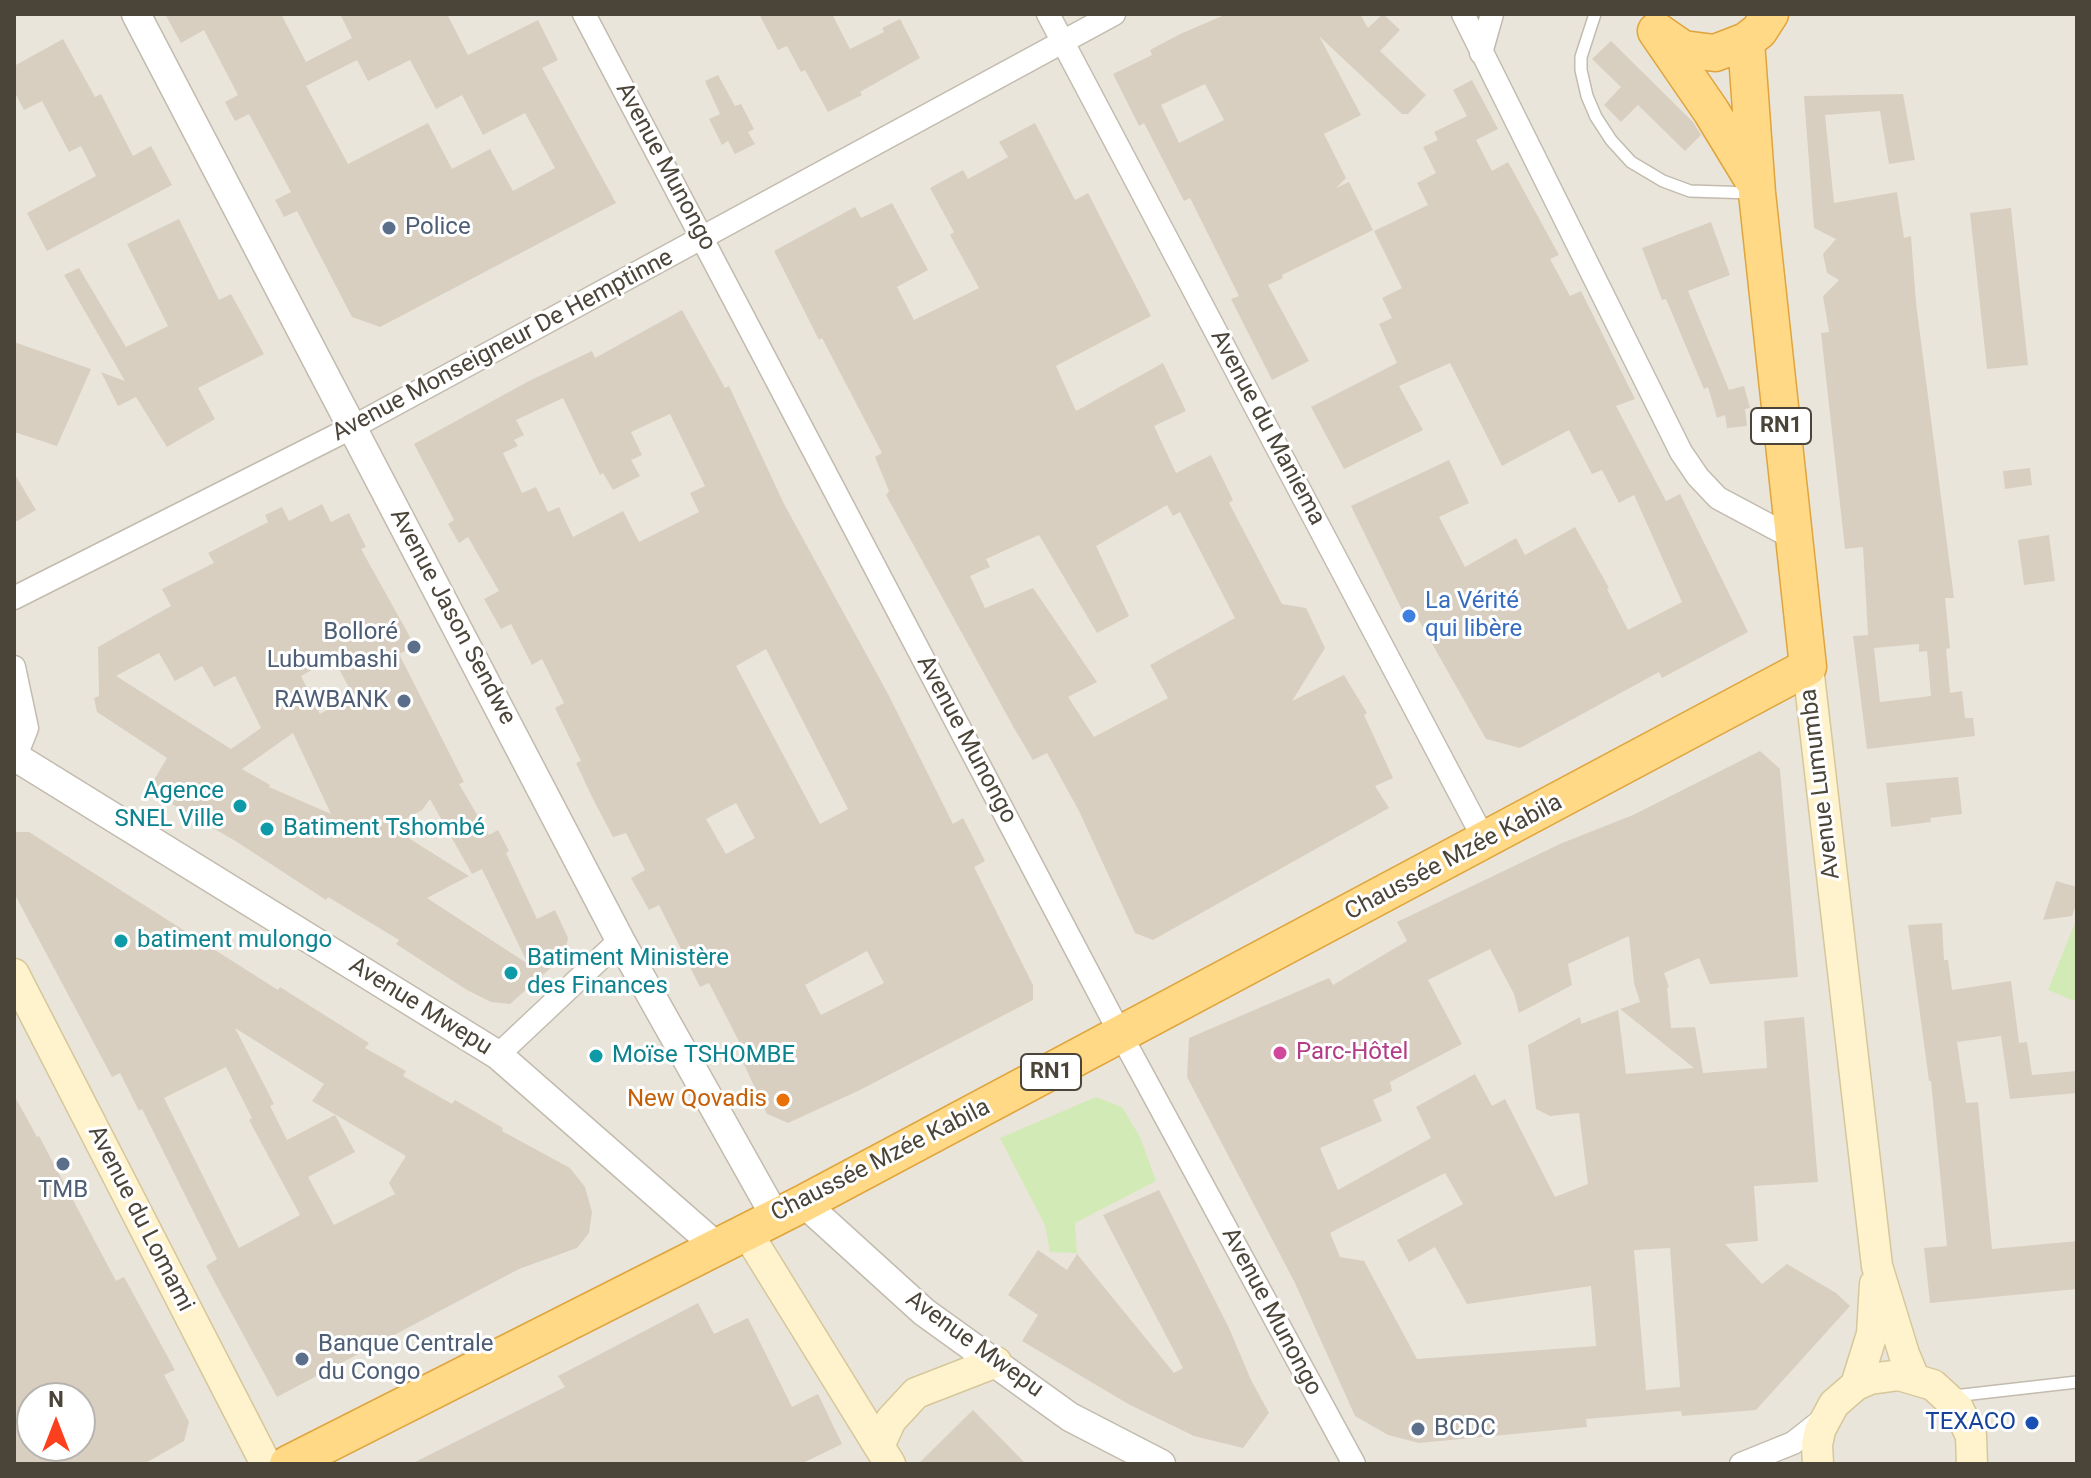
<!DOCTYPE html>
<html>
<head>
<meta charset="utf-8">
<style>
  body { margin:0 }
  #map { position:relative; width:2091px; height:1478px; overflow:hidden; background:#f6f3ec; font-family:Roboto,sans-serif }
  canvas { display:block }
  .frame { position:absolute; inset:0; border:16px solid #4b4439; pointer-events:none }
  .north { position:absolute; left:16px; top:1382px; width:80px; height:80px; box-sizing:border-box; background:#fff; border:2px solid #b7b4b0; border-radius:50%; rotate:0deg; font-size:22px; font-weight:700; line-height:32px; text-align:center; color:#4b4439 }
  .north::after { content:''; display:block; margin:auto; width:28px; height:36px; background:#fc3f1d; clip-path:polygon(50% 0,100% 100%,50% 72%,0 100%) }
</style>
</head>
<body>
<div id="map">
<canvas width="2091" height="1478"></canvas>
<div class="frame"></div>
<div class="north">N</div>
</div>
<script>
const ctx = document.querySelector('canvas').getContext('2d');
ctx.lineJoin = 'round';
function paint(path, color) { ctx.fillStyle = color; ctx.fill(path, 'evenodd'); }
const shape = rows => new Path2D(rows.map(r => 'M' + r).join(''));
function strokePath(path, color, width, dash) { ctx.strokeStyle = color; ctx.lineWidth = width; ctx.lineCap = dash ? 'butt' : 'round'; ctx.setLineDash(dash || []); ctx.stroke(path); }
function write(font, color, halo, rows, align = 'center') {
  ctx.font = font + ' Roboto,sans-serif'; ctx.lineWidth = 6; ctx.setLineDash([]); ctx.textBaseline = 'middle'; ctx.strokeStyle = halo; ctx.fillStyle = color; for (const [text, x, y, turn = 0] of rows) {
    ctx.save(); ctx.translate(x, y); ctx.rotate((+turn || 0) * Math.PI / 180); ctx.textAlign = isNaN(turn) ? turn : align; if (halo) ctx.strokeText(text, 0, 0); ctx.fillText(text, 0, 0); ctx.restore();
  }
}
const residential = shape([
  [14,14,2077,14,2077,1464,14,1464],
  [32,1398,80,1398,80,1446,32,1446]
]);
const green = shape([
  [2077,918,2077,1002,2048,990],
  [1096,1097,1122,1107,1140,1137,1156,1181,1075,1223,1077,1253,1050,1252,1045,1225,1000,1138]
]);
const building = shape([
  [165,14,281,14,306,62,352,38,340,14,447,14,468,55,538,20,558,60,542,68,616,203,380,327,352,317,297,211,284,217,275,200,291,192,249,114,235,121,225,102,238,95,204,30,181,43],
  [357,60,368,81,410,60,436,109,462,95,483,135,525,113,555,168,513,191,490,149,452,169,428,123,348,164,306,86],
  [759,14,832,14,850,49,884,32,882,28,900,19,920,58,860,92,862,95,828,112,805,70,801,72,787,46,778,50],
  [1227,14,1360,14,1368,28,1383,14,1400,30,1380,51,1426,95,1408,114,1402,114,1319,36,1361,115,1324,134,1346,178,1336,188,1349,182,1373,230,1282,275,1283,278,1268,285,1309,361,1272,380,1231,299,1239,296,1190,198,1184,201,1144,123,1139,126,1113,74,1152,55,1150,50,1180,34],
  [1205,84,1224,120,1179,143,1161,105],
  [63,39,95,97,101,94,133,156,151,146,172,185,47,251,27,213,96,176,81,146,69,152,42,101,24,110,14,91,14,66],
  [1611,41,1693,122,1701,135,1685,151,1638,105,1621,122,1604,105,1621,87,1592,59],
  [718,75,735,106,741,104,754,129,748,132,755,144,735,154,728,141,722,145,709,119,720,114,705,81],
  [1472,80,1498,129,1476,140,1492,171,1508,162,1559,255,1550,259,1570,296,1581,291,1635,399,1616,406,1666,501,1680,494,1748,632,1662,678,1659,672,1520,748,1486,739,1413,610,1404,614,1351,506,1449,460,1469,503,1439,517,1465,567,1516,538,1525,555,1575,527,1609,588,1607,589,1628,630,1682,602,1634,495,1619,503,1602,470,1592,474,1569,430,1502,466,1450,363,1399,386,1423,430,1344,469,1311,407,1397,363,1379,324,1392,318,1382,298,1402,288,1374,231,1428,205,1417,183,1436,173,1423,147,1438,140,1434,132,1467,116,1453,90],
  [1903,94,1915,160,1889,164,1880,111,1825,115,1834,203,1897,192,1904,238,1911,236,1916,303,1954,598,1945,598,1950,648,1946,649,1950,693,1962,691,1965,718,1973,718,1975,736,1867,749,1853,636,1868,635,1863,547,1845,549,1821,333,1829,332,1823,296,1839,280,1827,273,1823,254,1836,239,1814,228,1804,96],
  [1919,644,1919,652,1927,651,1931,696,1880,702,1874,648],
  [1035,123,1075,200,1088,193,1151,316,1056,366,1076,411,1163,363,1186,411,1154,426,1176,473,1211,455,1233,500,1229,503,1282,604,1306,608,1325,648,1292,701,1344,675,1367,713,1364,715,1393,778,1375,786,1389,808,1153,940,1135,933,1079,811,1047,753,1033,760,1014,728,886,495,889,491,875,457,882,453,822,338,819,340,774,251,855,207,861,218,892,203,928,270,897,287,914,320,979,288,950,235,954,232,930,188,963,170,968,179,1008,157,999,142],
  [1167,505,1173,516,1180,512,1235,618,1150,665,1168,698,1094,737,1068,697,1097,682,1033,588,985,608,970,576,990,567,986,559,1039,535,1097,633,1129,616,1096,546],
  [2011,208,2028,365,1987,369,1970,213],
  [179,219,219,300,231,294,264,354,198,388,215,419,167,447,136,397,118,406,101,372,125,381,64,275,79,268,126,347,168,326,127,244],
  [1711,222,1730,275,1688,291,1729,390,1744,386,1750,408,1745,409,1747,426,1727,428,1725,415,1717,418,1708,387,1704,389,1666,299,1662,300,1642,248],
  [682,310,725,388,729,386,784,504,888,694,953,824,963,818,985,861,974,867,1033,985,1033,1000,860,1090,788,1123,767,1114,742,1060,747,1057,709,983,700,987,659,905,649,910,631,878,645,870,626,833,613,837,593,799,576,763,581,761,555,708,564,703,542,659,532,665,511,624,501,629,484,599,499,591,468,537,459,543,448,524,454,520,414,444,529,381,592,351,595,358],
  [563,398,600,475,603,473,613,490,640,476,631,460,642,455,631,432,670,414,705,486,690,493,699,512,639,542,623,511,573,537,559,507,548,512,536,487,522,493,503,453,518,446,514,440,524,435,516,420],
  [766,649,848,809,820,824,736,666],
  [736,803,755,838,726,854,706,819],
  [867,951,884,983,821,1015,805,985],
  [14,342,91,369,57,446,14,432],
  [2030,468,2032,485,2005,489,2003,471],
  [14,473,36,510,14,523],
  [322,504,331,522,349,513,366,547,361,549,415,646,399,654,464,782,459,784,489,835,498,830,509,851,506,853,537,919,555,910,568,938,564,956,510,1004,491,1002,467,990,396,944,399,940,328,897,326,900,237,842,148,790,167,758,97,712,94,698,99,696,98,647,171,606,162,589,214,563,208,553,268,522,265,515,282,507,289,521],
  [159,653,175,681,202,666,214,687,235,676,261,728,231,749,116,676],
  [333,658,353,695,320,714,301,676],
  [293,733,331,814,269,787,270,785,242,769],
  [430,799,472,874,482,869,528,964,427,898,469,876,391,827,422,810],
  [2049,535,2055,581,2024,585,2018,540],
  [1760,751,1780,769,1798,977,1710,984,1699,958,1664,973,1669,987,1667,988,1671,1028,1695,1027,1703,1073,1767,1068,1764,1021,1804,1017,1818,1182,1754,1186,1758,1241,1725,1244,1762,1284,1787,1264,1836,1293,1850,1306,1756,1410,1682,1416,1681,1411,1586,1419,1587,1427,1419,1443,1388,1435,1355,1416,1294,1281,1187,1077,1189,1038,1329,978,1333,985,1407,941,1397,922,1562,843,1633,815],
  [1629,936,1634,983,1640,1002,1620,1009,1694,1068,1626,1074,1618,1010,1581,1024,1580,1017,1528,1045,1536,1109,1550,1116,1579,1113,1588,1184,1555,1197,1505,1099,1492,1106,1475,1074,1416,1107,1431,1138,1338,1190,1320,1148,1382,1121,1373,1100,1392,1091,1390,1082,1462,1044,1428,980,1490,949,1514,994,1519,1013,1572,985,1568,964],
  [1445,1173,1463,1204,1397,1240,1409,1262,1435,1247,1467,1304,1591,1286,1596,1346,1417,1359,1364,1261,1340,1257,1330,1233],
  [1670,1248,1680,1387,1646,1390,1634,1250],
  [1958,777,1962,814,1930,818,1931,822,1891,827,1886,783],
  [14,832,29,832,278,990,280,987,369,1043,365,1048,406,1071,403,1076,452,1104,455,1100,503,1128,502,1131,570,1168,585,1187,592,1212,589,1233,577,1248,519,1269,277,1397,206,1266,217,1259,142,1109,139,1111,120,1073,112,1077,14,893],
  [235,1028,324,1084,312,1101,406,1156,389,1183,395,1194,334,1225,308,1177,355,1152,335,1115,287,1140,270,1106,274,1104],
  [226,1067,252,1118,249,1120,300,1215,239,1248,164,1098],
  [2056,881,2077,887,2077,902,2072,916,2043,920],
  [1942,923,1944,960,1948,960,1952,990,2011,981,2019,1043,2027,1042,2032,1075,2077,1071,2077,1093,2010,1099,2001,1036,1957,1042,1966,1103,1978,1102,1992,1249,2077,1241,2077,1289,1930,1303,1924,1248,1947,1246,1931,1081,1929,1081,1908,925],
  [14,1095,37,1137,39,1136,116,1281,124,1277,175,1370,164,1375,189,1422,184,1441,144,1464,14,1464],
  [32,1398,80,1398,80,1446,32,1446],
  [1159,1190,1229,1328,1251,1380,1269,1413,1243,1448,1194,1436,1130,1405,1022,1341,1038,1315,1008,1295,1038,1250,1067,1270,1077,1254,1174,1373,1183,1368,1103,1215],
  [698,1303,714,1334,748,1318,792,1407,818,1394,842,1444,801,1464,411,1464,565,1387,558,1376],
  [973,1410,1026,1464,918,1464]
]);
const service = shape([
  [1595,14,1581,57,1581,70,1587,96,1596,117,1611,140,1631,162,1663,181,1690,191,1752,193],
  [1954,1396,2077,1382]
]);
const minor = shape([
  [584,14,1121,1035,1354,1464],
  [1048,14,1485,841],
  [1463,14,1681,452,1698,477,1718,498,1793,538],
  [1481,53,1492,14],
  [14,598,353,427,1114,14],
  [14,667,27,728,14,761],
  [498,1055,620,940],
  [1741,1464,1793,1443,1826,1417]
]);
const tertiary = shape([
  [136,14,620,940,775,1216],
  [14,756,498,1055,716,1246],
  [804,1203,924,1312,1070,1417,1161,1464]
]);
const secondary = shape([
  [1808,667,1877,1266,1904,1354,1914,1378],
  [14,974,266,1464],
  [746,1231,890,1464],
  [1856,1385,1872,1334,1875,1284],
  [880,1444,891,1420,916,1393,996,1362],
  [1818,1464,1817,1445,1820,1430,1834,1404,1856,1385,1870,1379,1899,1375,1933,1385,1958,1408,1971,1436,1972,1464]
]);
const trunk = shape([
  [1656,31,1711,111,1753,180],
  [1657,31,1683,49,1715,53,1746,41,1759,31,1770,14],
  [288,1464,804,1203,1808,667,1757,193,1746,41]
]);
const markers = [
  [389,228,8,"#5c6f8a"],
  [1409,616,8,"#3f7fe0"],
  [414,647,8,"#5c6f8a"],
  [404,701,8,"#5c6f8a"],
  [240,806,8,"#0f9aa8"],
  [267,829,8,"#0f9aa8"],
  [121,941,8,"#0f9aa8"],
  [511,973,8,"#0f9aa8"],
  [1280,1053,8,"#d1479c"],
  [596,1056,8,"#0f9aa8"],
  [783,1100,8,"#e8710a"],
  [63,1164,8,"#5c6f8a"],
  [302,1359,8,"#5c6f8a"],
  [2032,1423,8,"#1a4fb4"],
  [1418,1429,8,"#5c6f8a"]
];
const shields = [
  [1781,426,60],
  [1051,1072,60]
];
const shieldNames = [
  ["RN1",1781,426],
  ["RN1",1051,1072]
];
const streetNames = [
  ["Avenue Munongo",665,167,62],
  ["Avenue Monseigneur De Hemptinne",503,346,-28],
  ["Avenue du Maniema",1267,428,62],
  ["Avenue Jason Sendwe",452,617,62],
  ["Avenue Munongo",966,740,62],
  ["Avenue Lumumba",1821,784,-97],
  ["Chaussée Mzée Kabila",1454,858,-28],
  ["Avenue Mwepu",420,1007,32],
  ["Chaussée Mzée Kabila",881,1161,-27],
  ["Avenue du Lomami",140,1219,63],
  ["Avenue Munongo",1271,1312,62],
  ["Avenue Mwepu",974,1345,36]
];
const serviceNames = [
  ["Police",405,228],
  ["Bolloré",398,633,"right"],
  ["Lubumbashi",398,661,"right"],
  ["RAWBANK",388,701,"right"],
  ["TMB",63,1191,"center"],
  ["Banque Centrale",318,1345],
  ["du Congo",318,1373],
  ["BCDC",1434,1429]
];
const shopNames = [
  ["La Vérité",1425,602],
  ["qui libère",1425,630]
];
const cultureNames = [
  ["Agence",224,792,"right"],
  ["SNEL Ville",224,820,"right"],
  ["Batiment Tshombé",283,829],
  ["batiment mulongo",137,941],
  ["Batiment Ministère",527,959],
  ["des Finances",527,987],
  ["Moïse TSHOMBE",612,1056]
];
const hotelNames = [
  ["Parc-Hôtel",1296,1053]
];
const foodNames = [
  ["New Qovadis",767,1100]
];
const transitNames = [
  ["TEXACO",2016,1423]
];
paint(residential, '#eae5da');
paint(green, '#d2eab5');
paint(building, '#d8cfc1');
strokePath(service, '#c2bbae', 14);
strokePath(minor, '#c2bbae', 25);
strokePath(tertiary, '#c2bbae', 31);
strokePath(secondary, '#d6c79b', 33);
strokePath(trunk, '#e0a43c', 39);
strokePath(service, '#fff', 11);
strokePath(minor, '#fff', 22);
strokePath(tertiary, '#fff', 28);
strokePath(secondary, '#fff3cd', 30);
strokePath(trunk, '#ffd985', 36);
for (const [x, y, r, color] of markers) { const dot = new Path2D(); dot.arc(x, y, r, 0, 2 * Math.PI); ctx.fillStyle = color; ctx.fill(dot); strokePath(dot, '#fff', 3); }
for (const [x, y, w] of shields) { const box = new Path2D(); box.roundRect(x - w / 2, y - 18, w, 36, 6); ctx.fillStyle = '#fff'; ctx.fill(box); strokePath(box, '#4b4439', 2); }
write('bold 22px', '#4b4439', null, shieldNames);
write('24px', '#4b4439', '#fff', streetNames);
write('24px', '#4e5e75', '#fff', serviceNames, 'left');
write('24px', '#366cbe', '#fff', shopNames, 'left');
write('24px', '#0d838f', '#fff', cultureNames, 'left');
write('24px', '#b23c85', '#fff', hotelNames, 'left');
write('24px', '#c56008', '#fff', foodNames, 'right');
write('24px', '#164399', '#fff', transitNames, 'right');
</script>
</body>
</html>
